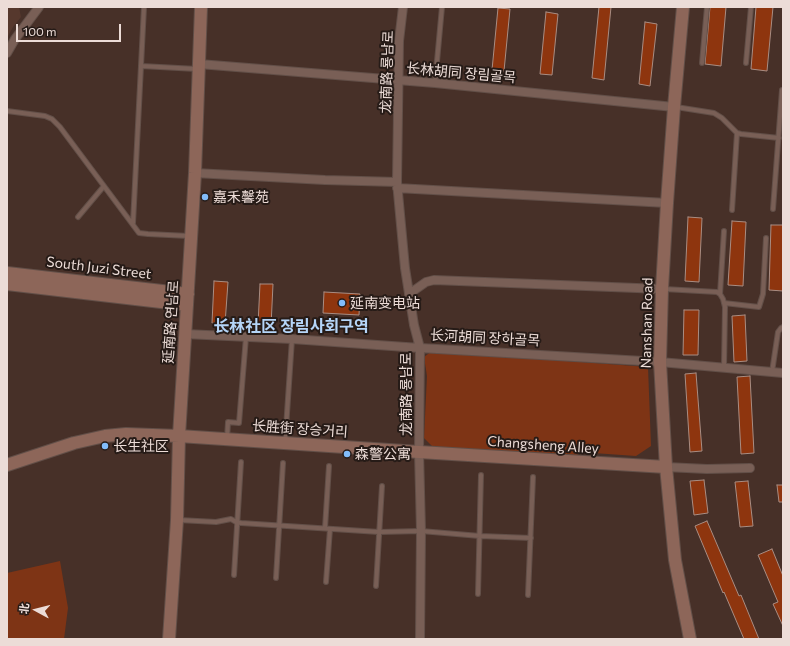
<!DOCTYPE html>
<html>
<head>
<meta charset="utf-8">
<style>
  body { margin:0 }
  #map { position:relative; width:790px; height:646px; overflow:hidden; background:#473028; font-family:Commissioner,"Noto Sans SC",sans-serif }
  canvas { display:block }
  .frame { position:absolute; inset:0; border:8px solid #ecdcd7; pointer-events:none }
  .north { position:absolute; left:16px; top:590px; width:40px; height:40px; -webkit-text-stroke:3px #261b17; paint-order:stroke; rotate:277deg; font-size:11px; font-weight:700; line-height:16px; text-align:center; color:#ecdcd7 }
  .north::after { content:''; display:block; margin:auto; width:14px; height:18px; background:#ecdcd7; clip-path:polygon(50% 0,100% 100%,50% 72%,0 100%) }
  .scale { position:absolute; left:16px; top:24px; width:105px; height:18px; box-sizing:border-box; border:2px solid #ecdcd7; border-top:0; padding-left:5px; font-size:12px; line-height:14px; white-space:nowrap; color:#ecdcd7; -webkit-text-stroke:3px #261b17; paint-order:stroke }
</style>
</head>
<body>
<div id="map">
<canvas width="790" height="646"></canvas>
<div class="frame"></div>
<div class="north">北</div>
<div class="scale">100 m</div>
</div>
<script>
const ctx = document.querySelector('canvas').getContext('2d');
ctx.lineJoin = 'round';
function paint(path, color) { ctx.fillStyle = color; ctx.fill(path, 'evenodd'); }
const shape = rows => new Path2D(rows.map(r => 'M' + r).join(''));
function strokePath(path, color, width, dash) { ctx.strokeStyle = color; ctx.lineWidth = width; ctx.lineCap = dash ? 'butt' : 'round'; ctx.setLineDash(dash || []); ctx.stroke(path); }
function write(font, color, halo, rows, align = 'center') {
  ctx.font = font + ' Commissioner,"Noto Sans SC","Noto Sans KR",sans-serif'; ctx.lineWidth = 4; ctx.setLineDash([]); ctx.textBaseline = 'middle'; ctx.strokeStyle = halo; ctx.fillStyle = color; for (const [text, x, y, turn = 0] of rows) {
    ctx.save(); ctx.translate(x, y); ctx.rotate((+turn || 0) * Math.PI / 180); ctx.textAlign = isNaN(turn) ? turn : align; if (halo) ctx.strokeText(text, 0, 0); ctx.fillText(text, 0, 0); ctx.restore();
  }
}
const built = shape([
  [7,7,19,7,21,17,13,27,7,38]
]);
const green = shape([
  [432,351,648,367,651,446,636,456,579,452,577,455,434,448,424,438,427,376,424,357],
  [60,561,68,608,64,639,7,639,7,573]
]);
const building = shape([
  [599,7,611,7,604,80,592,78,599,7],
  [710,7,726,7,721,66,705,64,710,7],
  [756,7,773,7,767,71,751,69,756,7],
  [498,8,510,9,504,71,492,70,498,8],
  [546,12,558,14,552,75,540,74,546,12],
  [645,22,657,24,650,86,639,84,645,22],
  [688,217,702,218,699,282,685,281,688,217],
  [732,221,746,222,743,286,728,285,732,221],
  [771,225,783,225,783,291,769,290,771,225],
  [214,281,228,282,225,324,212,323,214,281],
  [260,284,273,284,271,326,258,325,260,284],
  [324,292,360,294,359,315,323,313,324,292],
  [684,310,699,310,698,355,683,355,684,310],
  [745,315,747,361,734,362,732,316,745,315],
  [696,373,702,451,690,452,685,374,696,373],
  [750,376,754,453,741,454,737,377,750,376],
  [704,480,708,513,694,515,690,481,704,480],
  [748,481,753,526,740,527,735,482,748,481],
  [777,485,783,485,783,502,779,502,777,485],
  [707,521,739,596,741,595,759,639,744,639,724,592,723,593,695,526,707,521],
  [772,549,783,576,783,626,773,604,778,602,758,555,772,549]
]);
const lane = shape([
  [702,63,707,7],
  [746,63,751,7],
  [141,66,197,69],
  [435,83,442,7],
  [676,107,714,113,722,118,737,133,741,134,779,138],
  [7,111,45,116,52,119,60,127,139,233,148,234,189,236],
  [773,209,782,90],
  [732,210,737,133],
  [78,217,104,186],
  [133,223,144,7],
  [664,289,717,292,720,294,723,299,725,307,724,368],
  [720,294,724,231],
  [724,303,759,307,763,294,766,238],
  [772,372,778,332,781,328,783,327],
  [227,439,228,422,239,423,246,337],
  [285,443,292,339],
  [179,520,216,522,231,519,236,522,241,523,379,532,421,531,480,536,531,538],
  [325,528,329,466],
  [234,575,241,462],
  [276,578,283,463],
  [326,582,330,529],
  [376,586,382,486],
  [478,594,481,475],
  [528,595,533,477]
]);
const street = shape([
  [403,7,399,41,397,182,405,268,414,325,420,348,419,452,421,531,420,639],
  [7,53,15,39,39,7],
  [199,64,435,83,674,107],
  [195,173,325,180,397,182],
  [397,188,667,203],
  [409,294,426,282,434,280,662,289],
  [185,334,292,339,420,348,660,362,783,373],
  [666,467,707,469,750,468]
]);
const secondary = shape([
  [683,7,674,107,667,203,662,289,660,362,666,467,675,560,690,639],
  [7,273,188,294],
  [7,284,187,305],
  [7,465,74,443,105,436,126,434,179,436,419,452,666,467],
  [169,639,177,520,179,436,195,173,201,7]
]);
const markers = [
  [205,197,4,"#82bcfa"],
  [342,303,4,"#82bcfa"],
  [105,446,4,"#82bcfa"],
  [347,454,4,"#82bcfa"]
];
const streetNames = [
  ["龙南路 룡남로",387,72,-88],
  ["长林胡同 장림골목",461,73,5],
  ["South Juzi Street",99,268,7],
  ["延南路 연남로",171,322,-86],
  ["Nanshan Road",647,323,-89],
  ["长河胡同 장하골목",485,338,3],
  ["龙南路 룡남로",406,394,-90],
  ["长胜街 장승거리",300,429,4],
  ["Changsheng Alley",543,445,4]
];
const poiNames = [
  ["嘉禾馨苑",213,197],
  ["延南变电站",350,303],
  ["长生社区",113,446],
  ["森警公寓",355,454]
];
const quarterNames = [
  ["长林社区 장림사회구역",291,327]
];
paint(built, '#56382d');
paint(green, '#7e3415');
paint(building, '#8e350e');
strokePath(building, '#a98d83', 1);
strokePath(lane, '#624f48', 6);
strokePath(street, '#624f48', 10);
strokePath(secondary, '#624f48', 14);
strokePath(lane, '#795f56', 4);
strokePath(street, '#795f56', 8);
strokePath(secondary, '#8d6659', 12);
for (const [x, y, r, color] of markers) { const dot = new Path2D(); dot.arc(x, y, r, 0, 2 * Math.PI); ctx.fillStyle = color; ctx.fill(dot); strokePath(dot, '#261b17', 1.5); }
write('14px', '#ecdcd7', '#261b17', streetNames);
write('14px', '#ecdcd7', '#261b17', poiNames, 'left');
write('bold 16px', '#b5d5f8', '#261b17', quarterNames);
</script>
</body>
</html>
